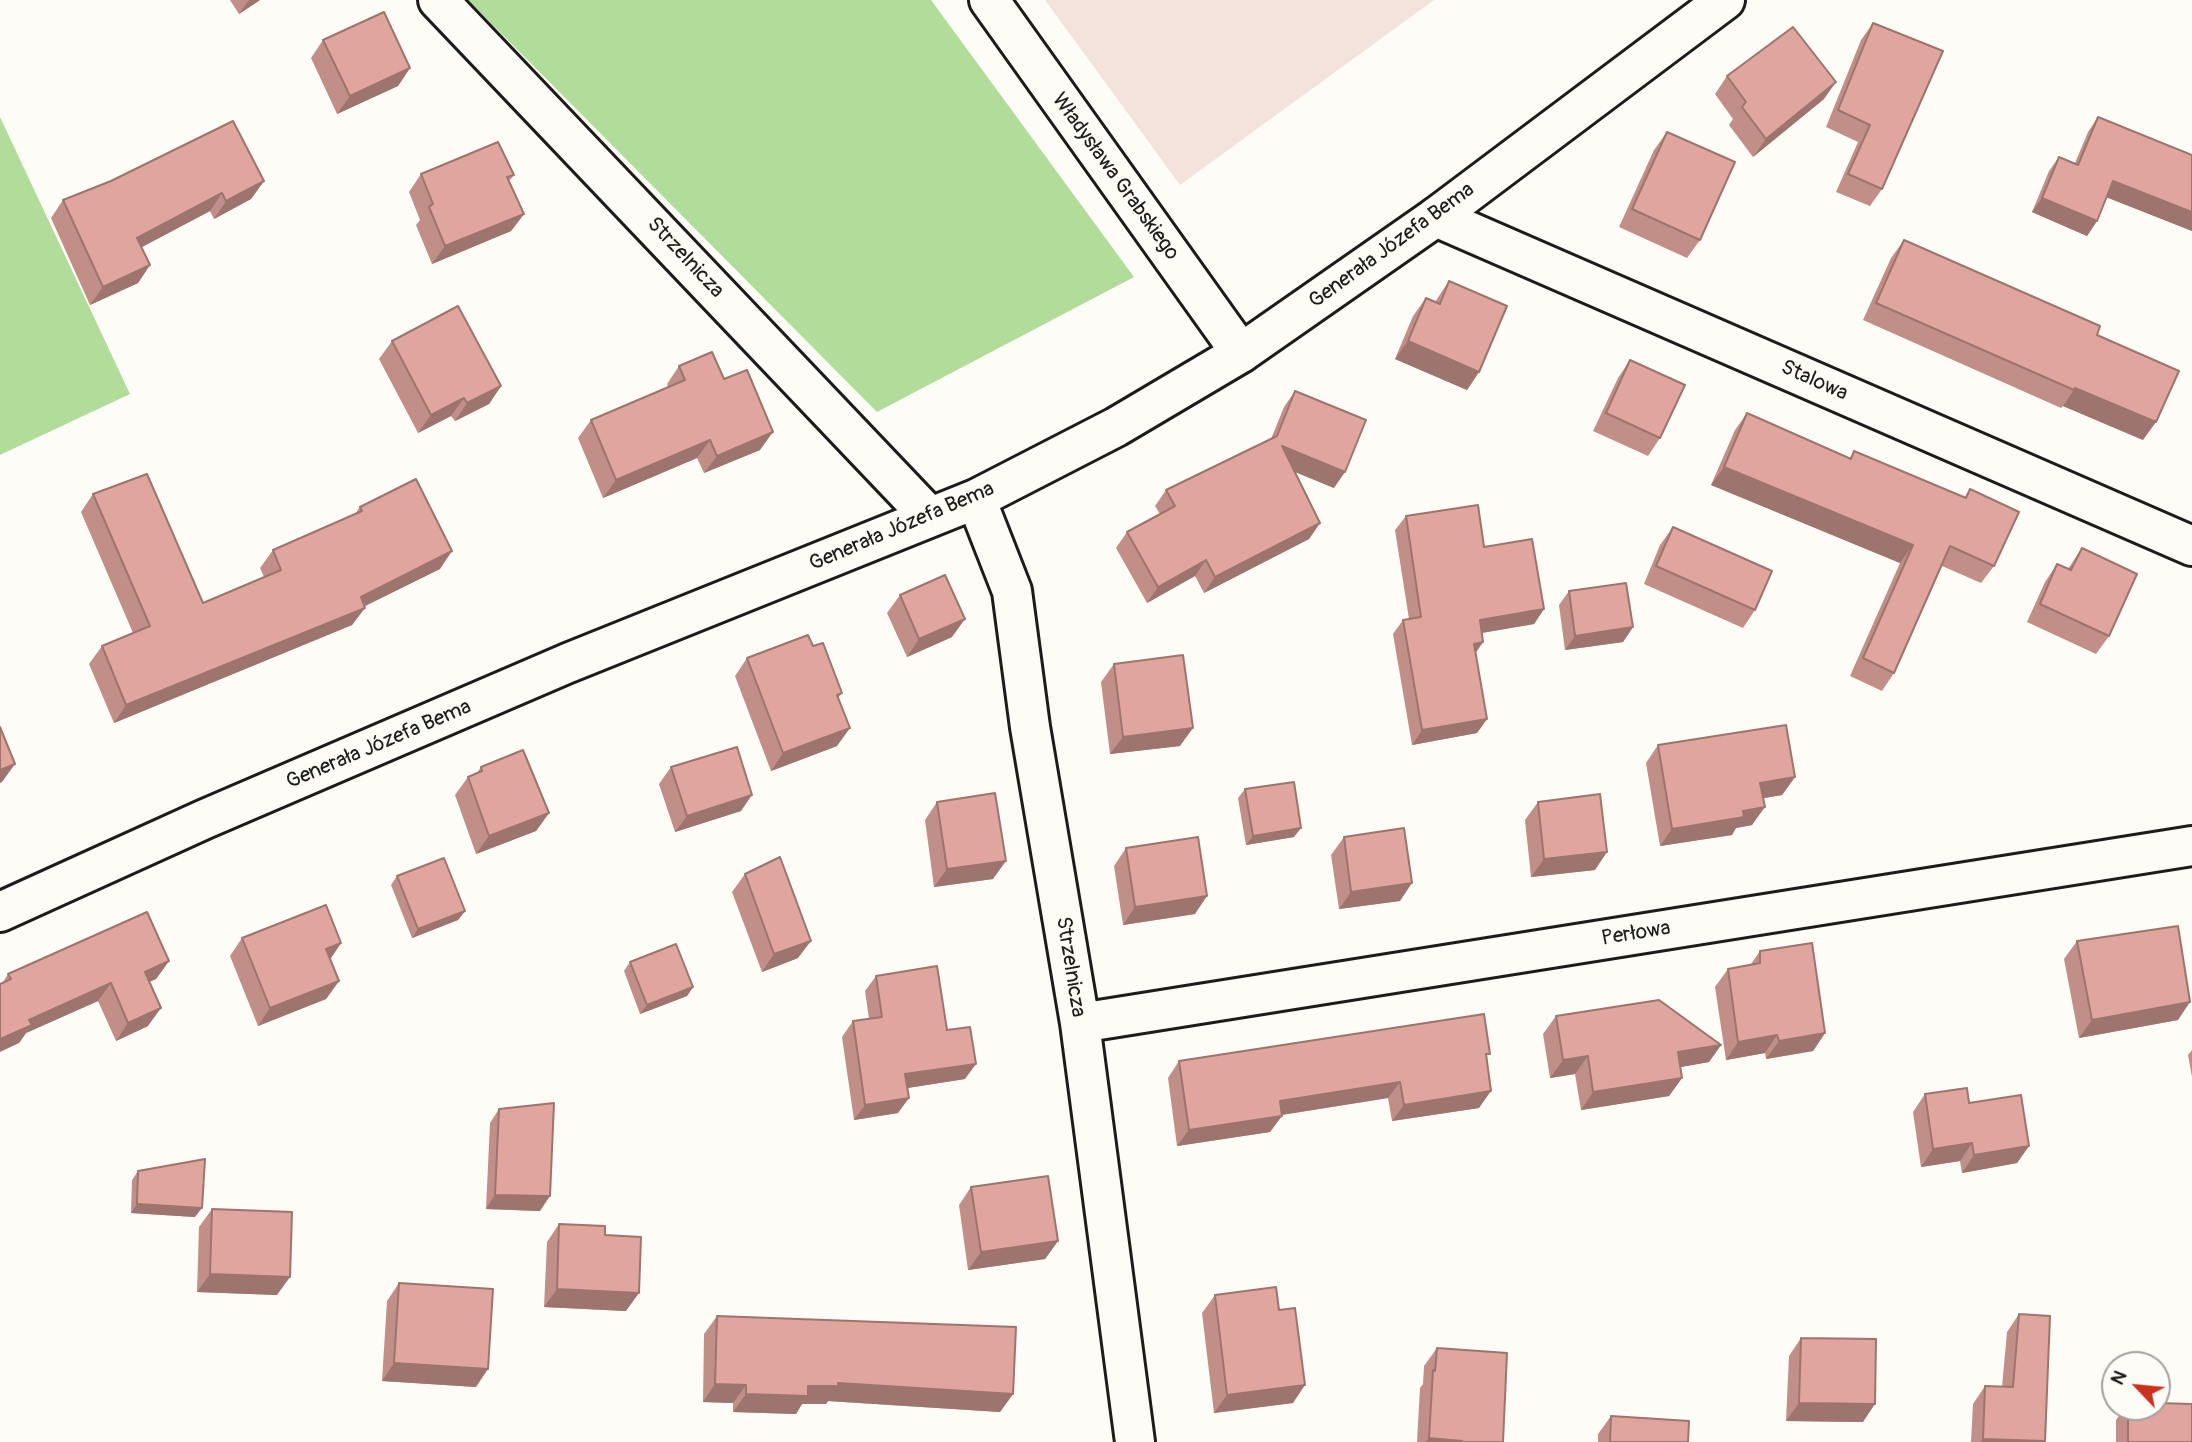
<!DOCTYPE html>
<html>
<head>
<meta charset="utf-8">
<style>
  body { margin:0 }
  #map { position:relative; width:2192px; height:1442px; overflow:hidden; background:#fdfcf7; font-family:Pangolin,sans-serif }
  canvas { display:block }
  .north { position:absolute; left:2101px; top:1351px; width:70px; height:70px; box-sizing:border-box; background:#fdfcf7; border:2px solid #a3a29f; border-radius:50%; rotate:296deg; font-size:19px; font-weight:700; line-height:28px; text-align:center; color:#1c1c1c }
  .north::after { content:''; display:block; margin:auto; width:24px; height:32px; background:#c8321e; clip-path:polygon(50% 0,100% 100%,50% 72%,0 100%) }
</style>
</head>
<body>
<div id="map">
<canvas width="2192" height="1442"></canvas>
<div class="north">N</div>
</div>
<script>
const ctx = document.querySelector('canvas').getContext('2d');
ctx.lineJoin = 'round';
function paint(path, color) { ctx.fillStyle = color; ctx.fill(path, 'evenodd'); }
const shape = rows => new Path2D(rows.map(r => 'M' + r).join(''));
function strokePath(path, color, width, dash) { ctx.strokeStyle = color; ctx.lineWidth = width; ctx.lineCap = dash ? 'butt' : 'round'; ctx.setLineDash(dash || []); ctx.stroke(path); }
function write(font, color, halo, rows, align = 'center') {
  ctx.font = font + ' Pangolin,sans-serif'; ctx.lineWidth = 6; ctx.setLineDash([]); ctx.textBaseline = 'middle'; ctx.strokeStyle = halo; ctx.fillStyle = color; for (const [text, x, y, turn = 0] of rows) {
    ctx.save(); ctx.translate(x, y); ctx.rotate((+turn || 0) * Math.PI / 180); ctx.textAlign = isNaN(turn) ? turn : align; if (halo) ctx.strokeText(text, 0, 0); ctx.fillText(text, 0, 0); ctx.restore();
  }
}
const built = shape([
  [1045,0,1434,0,1180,185]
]);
const green = shape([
  [468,0,931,0,1134,277,877,412],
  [0,117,130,394,0,455]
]);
const minor = shape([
  [438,0,930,517],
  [1436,217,1725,0],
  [976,499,1012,591,1030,727,1080,1023,1135,1442],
  [0,912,205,819,568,663,976,499,1116,427,1241,353],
  [1080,1023,2192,846]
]);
const tertiary = shape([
  [989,0,1241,353,1436,217,2192,546]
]);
const wall = shape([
  [230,0,260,0,239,14],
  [1873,23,1882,189,1870,206,1836,192,1858,142,1826,127,1861,40],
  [323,40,410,68,398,86,337,114,311,58],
  [1727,76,1824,99,1753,157,1729,125,1733,119,1715,94],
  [2098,117,2192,155,2192,231,2107,197,2097,221,2087,236,2032,212,2049,171,2059,157,2075,163,2088,132],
  [1667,132,1700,240,1687,258,1619,227,1654,150],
  [421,174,514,175,509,181,524,214,511,231,432,264,416,225,420,220,409,192],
  [264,181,251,199,214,219,210,211,142,247,150,265,138,283,90,305,51,218,63,200],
  [1904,240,2097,335,2143,440,2063,406,2061,408,1863,320,1891,258],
  [1449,281,1479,372,1467,390,1395,359,1413,316,1426,298,1435,302],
  [392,341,501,386,489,404,455,421,451,416,418,433,379,359],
  [1630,360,1660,438,1648,456,1593,431,1618,378],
  [679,366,724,379,760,450,704,473,697,458,603,498,578,438,591,420,668,387,667,384],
  [1295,391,1334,488,1295,472,1320,523,1309,539,1204,593,1195,576,1147,603,1116,548,1127,532,1160,514,1155,506,1166,490,1271,439,1284,407],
  [1747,413,1849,459,1854,451,1964,498,1970,489,1994,566,1981,583,1942,566,1894,673,1882,691,1850,676,1900,563,1711,485,1735,430],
  [93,494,203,603,264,577,260,568,273,550,355,514,360,507,440,569,364,606,352,625,114,723,89,664,102,646,133,633,81,512],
  [1406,516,1484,547,1544,609,1534,624,1482,633,1475,653,1487,719,1477,733,1412,745,1393,634,1403,620,1409,619,1395,530],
  [1673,527,1755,610,1743,628,1644,584,1660,545],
  [2082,548,2109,636,2096,654,2027,622,2045,582,2057,564,2068,569],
  [1569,591,1633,627,1623,642,1565,650,1559,605],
  [900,595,952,637,907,657,887,613],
  [813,646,842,693,838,698,837,746,771,771,735,676,747,658],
  [1114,664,1180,746,1110,754,1101,682],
  [1658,745,1795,777,1782,795,1763,798,1752,825,1736,828,1732,835,1660,846,1646,763],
  [481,767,549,813,536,831,476,854,455,795,468,777,477,773],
  [671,767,741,811,675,832,659,784],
  [1245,789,1294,837,1246,845,1238,798],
  [937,802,993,879,934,887,925,820],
  [1538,802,1595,870,1531,877,1525,820],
  [1344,837,1400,901,1339,909,1331,855],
  [1126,848,1195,914,1123,925,1114,866],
  [745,874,798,958,762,972,732,892],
  [397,876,465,911,458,920,412,938,391,885],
  [242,938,341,943,330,959,339,981,326,999,258,1026,230,956],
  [2077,941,2178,1020,2079,1038,2064,959],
  [1760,951,1825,1033,1813,1051,1766,1059,1765,1053,1726,1060,1715,987,1728,969,1751,964],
  [169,961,156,979,149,982,148,1026,116,1041,98,1001,26,1033,19,1043,2,984,8,974],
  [630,962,693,987,687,996,640,1014,624,971],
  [876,976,947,1030,965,1079,907,1088,898,1113,854,1120,842,1037,853,1021,869,1019,865,991],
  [1556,1016,1721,1045,1709,1062,1680,1067,1682,1078,1669,1096,1581,1110,1575,1074,1550,1078,1543,1034],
  [2192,1050,2192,1077,2188,1055],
  [1486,1059,1479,1108,1392,1121,1388,1098,1282,1115,1270,1132,1177,1146,1168,1078,1179,1061],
  [1925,1094,2029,1146,2017,1163,1962,1173,1960,1161,1921,1167,1913,1112],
  [499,1109,540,1211,486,1209,490,1123],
  [138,1171,195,1217,131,1213,132,1180],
  [971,1187,1058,1241,1045,1259,968,1270,959,1205],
  [212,1209,277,1295,197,1292,199,1227],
  [559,1224,605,1235,626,1311,544,1307,547,1242],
  [399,1283,476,1387,382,1381,387,1301],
  [1215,1295,1279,1310,1293,1403,1214,1413,1202,1313],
  [2019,1314,2045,1441,2044,1442,1971,1442,1973,1404,1985,1386,2002,1387,2007,1332],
  [717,1316,1013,1394,1000,1412,828,1401,826,1404,802,1404,796,1414,733,1412,733,1403,703,1402,704,1334],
  [1801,1338,1863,1422,1786,1421,1789,1356],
  [1437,1348,1503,1442,1417,1442,1420,1388,1423,1384,1424,1366],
  [2125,1407,2157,1407,2192,1442,2116,1442,2116,1420],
  [1611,1416,1688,1442,1598,1442,1598,1434]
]);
const shadedWall = shape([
  [249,0,260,0,239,14],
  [410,68,398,86,337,114,350,96],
  [1836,82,1824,99,1753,157,1766,139],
  [264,181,251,199,214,219,226,201],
  [2113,181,2192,212,2192,231,2103,196],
  [222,193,210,211,125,256,137,238],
  [2042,198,2097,221,2087,236,2032,212],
  [524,214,511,231,432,264,445,246],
  [150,265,138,283,90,305,103,287],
  [1408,341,1479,372,1467,390,1395,359],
  [501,386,489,404,455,421,467,403],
  [2075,388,2156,422,2143,440,2063,406],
  [464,398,451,416,418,433,431,415],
  [773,432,760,450,704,473,717,456],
  [710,440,697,458,603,498,616,480],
  [1282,446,1345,472,1334,488,1271,462],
  [1724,467,1913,545,1900,563,1711,485],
  [1320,523,1309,539,1204,593,1215,577],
  [452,551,440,569,349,614,365,608,352,625,114,723,126,705,361,597],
  [1206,560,1195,576,1147,603,1158,587],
  [1544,609,1534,624,1469,635,1480,620],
  [965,619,952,637,907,657,919,639],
  [1633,627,1623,642,1565,650,1575,636],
  [1483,642,1473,657,1474,644],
  [1487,719,1477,733,1412,745,1422,730],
  [850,728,837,746,771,771,783,753],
  [1193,728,1180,746,1110,754,1123,737],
  [15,764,2,782,0,783,0,770],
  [1795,777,1782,795,1748,801,1760,783],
  [752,795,741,811,675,832,687,816],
  [1765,807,1752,825,1736,828,1732,835,1660,846,1672,829,1743,811],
  [549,813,536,831,476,854,489,836],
  [1301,828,1294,837,1246,845,1253,836],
  [1607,852,1595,870,1531,877,1544,859],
  [1006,861,993,879,934,887,947,869],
  [1412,883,1400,901,1339,909,1351,892],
  [1207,896,1195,914,1123,925,1135,907],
  [465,911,458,920,412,938,418,929],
  [811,941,798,958,762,972,774,954],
  [341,943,329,961,326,949],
  [169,961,156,979,132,989,145,972],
  [339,981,326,999,258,1026,270,1008],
  [111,983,98,1001,26,1033,19,1043,0,1052,0,1039,29,1020],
  [693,987,687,996,640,1014,647,1005],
  [2190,1002,2178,1020,2079,1038,2092,1020],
  [161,1008,148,1026,116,1041,128,1023],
  [1825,1033,1813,1051,1766,1059,1779,1041],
  [1777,1035,1765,1053,1726,1060,1738,1042],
  [1721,1045,1709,1062,1665,1070,1678,1052],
  [1588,1056,1575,1074,1550,1078,1563,1060],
  [976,1064,965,1079,895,1090,905,1074],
  [1682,1078,1669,1096,1581,1110,1593,1092],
  [1400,1082,1388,1098,1268,1117,1280,1101],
  [1491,1091,1479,1108,1392,1121,1404,1105],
  [909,1098,898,1113,854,1120,865,1105],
  [1282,1116,1270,1132,1177,1146,1189,1130],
  [1972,1143,1960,1161,1921,1167,1933,1149],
  [2029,1146,2017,1163,1962,1173,1974,1155],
  [495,1195,550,1196,540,1211,486,1209],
  [137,1204,202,1208,195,1217,131,1213],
  [1058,1241,1045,1259,968,1270,981,1252],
  [210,1274,290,1277,277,1295,197,1292],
  [557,1289,639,1293,626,1311,544,1307],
  [394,1363,488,1369,476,1387,382,1381],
  [838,1383,1013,1394,1000,1412,828,1401,826,1404,802,1404,796,1414,733,1412,746,1394],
  [715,1384,746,1385,733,1403,703,1402],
  [1305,1385,1293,1403,1214,1413,1227,1395],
  [1799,1403,1875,1404,1863,1422,1786,1421],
  [1429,1438,1462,1441,1462,1442,1426,1442],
  [1983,1439,2045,1441,2044,1442,1981,1442]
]);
const building = shape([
  [384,12,410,68,350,96,323,40,384,12],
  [1873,23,1943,51,1882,189,1848,174,1870,125,1838,110,1873,23],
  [1793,27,1836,82,1766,139,1742,107,1746,102,1727,76,1793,27],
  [2098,117,2192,155,2192,212,2113,181,2097,221,2042,198,2059,157,2078,165,2098,117],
  [233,121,264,181,226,201,222,193,137,238,150,265,103,287,63,200,111,181,233,121],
  [1667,132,1735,162,1700,240,1632,209,1667,132],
  [498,142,514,175,507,177,524,214,445,246,429,207,433,204,421,174,498,142],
  [1904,240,2100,326,2097,335,2179,371,2156,422,2075,388,2074,390,1876,303,1904,240],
  [1449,281,1507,306,1479,372,1408,341,1426,298,1440,304,1449,281],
  [458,306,501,386,467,403,464,398,431,415,392,341,458,306],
  [712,352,724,379,747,370,773,432,717,456,710,440,616,480,591,420,685,380,679,366,712,352],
  [1630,360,1685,385,1660,438,1606,413,1630,360],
  [1295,391,1366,420,1345,472,1282,446,1320,523,1215,577,1206,560,1158,587,1127,532,1175,506,1166,490,1277,436,1295,391],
  [1747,413,1851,459,1854,451,1966,498,1970,489,2019,512,1994,566,1950,546,1894,673,1863,658,1913,545,1724,467,1747,413],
  [147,474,203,603,281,570,273,550,362,511,360,507,416,479,452,551,361,597,365,608,126,705,102,646,150,626,93,494,147,474],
  [1478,505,1484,547,1532,539,1544,609,1480,620,1483,642,1474,644,1487,719,1422,730,1403,620,1421,617,1406,516,1478,505],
  [1673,527,1772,571,1755,610,1656,566,1673,527],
  [2082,548,2137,574,2109,636,2040,604,2057,564,2071,570,2082,548],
  [945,575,965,619,919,639,900,595,945,575],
  [1626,583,1633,627,1575,636,1569,591,1626,583],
  [808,635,813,646,823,643,842,693,837,695,850,728,783,753,747,658,808,635],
  [1183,655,1193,728,1123,737,1114,664,1183,655],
  [1786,725,1795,777,1760,783,1765,807,1743,811,1744,817,1672,829,1658,745,1786,725],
  [0,727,15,764,0,770,0,727],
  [737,747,752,795,687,816,671,767,737,747],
  [523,750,549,813,489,836,468,777,482,771,481,767,523,750],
  [1294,782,1301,828,1253,836,1245,789,1294,782],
  [995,793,1006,861,947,869,937,802,995,793],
  [1600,794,1607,852,1544,859,1538,802,1600,794],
  [1404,828,1412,883,1351,892,1344,837,1404,828],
  [1198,837,1207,896,1135,907,1126,848,1198,837],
  [780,857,811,941,774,954,745,874,780,857],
  [444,858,465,911,418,929,397,876,444,858],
  [326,905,341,943,326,949,339,981,270,1008,242,938,326,905],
  [147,912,169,961,145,972,161,1008,128,1023,111,983,29,1020,32,1025,0,1039,0,984,11,979,8,974,147,912],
  [2178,926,2190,1002,2092,1020,2077,941,2178,926],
  [1812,943,1825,1033,1779,1041,1777,1035,1738,1042,1728,969,1760,963,1760,951,1812,943],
  [676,944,693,987,647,1005,630,962,676,944],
  [937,966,947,1030,970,1027,976,1064,905,1074,909,1098,865,1105,853,1021,882,1017,876,976,937,966],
  [1659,1000,1721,1045,1678,1052,1682,1078,1593,1092,1588,1056,1563,1060,1556,1016,1659,1000],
  [1484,1014,1490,1054,1486,1054,1491,1091,1404,1105,1400,1082,1280,1101,1282,1116,1189,1130,1179,1061,1484,1014],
  [1967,1088,1969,1103,2021,1095,2029,1146,1974,1155,1972,1143,1933,1149,1925,1094,1967,1088],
  [554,1103,550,1196,495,1195,499,1109,554,1103],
  [205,1159,202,1208,137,1204,138,1171,205,1159],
  [1048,1176,1058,1241,981,1252,971,1187,1048,1176],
  [212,1209,292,1212,290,1277,210,1274,212,1209],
  [559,1224,605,1226,605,1235,641,1237,639,1293,557,1289,559,1224],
  [399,1283,493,1289,488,1369,394,1363,399,1283],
  [1276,1287,1279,1310,1295,1308,1305,1385,1227,1395,1215,1295,1276,1287],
  [2019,1314,2050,1316,2045,1441,1983,1439,1985,1386,2013,1387,2019,1314],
  [717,1316,1016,1327,1013,1394,838,1383,838,1386,808,1386,808,1396,746,1394,746,1385,715,1384,717,1316],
  [1801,1338,1876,1339,1875,1404,1799,1403,1801,1338],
  [1437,1348,1507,1353,1503,1442,1463,1442,1462,1441,1429,1438,1433,1370,1435,1371,1437,1348],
  [2157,1403,2192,1404,2192,1442,2128,1442,2128,1407,2157,1407,2157,1403],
  [1611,1416,1689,1421,1688,1442,1610,1442,1611,1416]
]);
const streetNames = [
  ["Władysława Grabskiego",1115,177,54],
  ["Generała Józefa Bema",1392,246,-36],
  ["Strzelnicza",685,258,47],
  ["Stalowa",1814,381,24],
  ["Generała Józefa Bema",902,527,-23],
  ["Generała Józefa Bema",379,745,-23],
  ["Perłowa",1636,934,-9],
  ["Strzelnicza",1070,967,81]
];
paint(built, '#f4e2dc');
paint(green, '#b1dc99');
strokePath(minor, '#1c1c1c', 44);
strokePath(tertiary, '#1c1c1c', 44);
strokePath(minor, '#fdfcf7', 38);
strokePath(tertiary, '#fdfcf7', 38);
paint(wall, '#c18f87');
paint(shadedWall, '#9d746e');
paint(building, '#e0a69d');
strokePath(building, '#9d746e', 2);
write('21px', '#1c1c1c', '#fdfcf7', streetNames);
</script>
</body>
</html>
